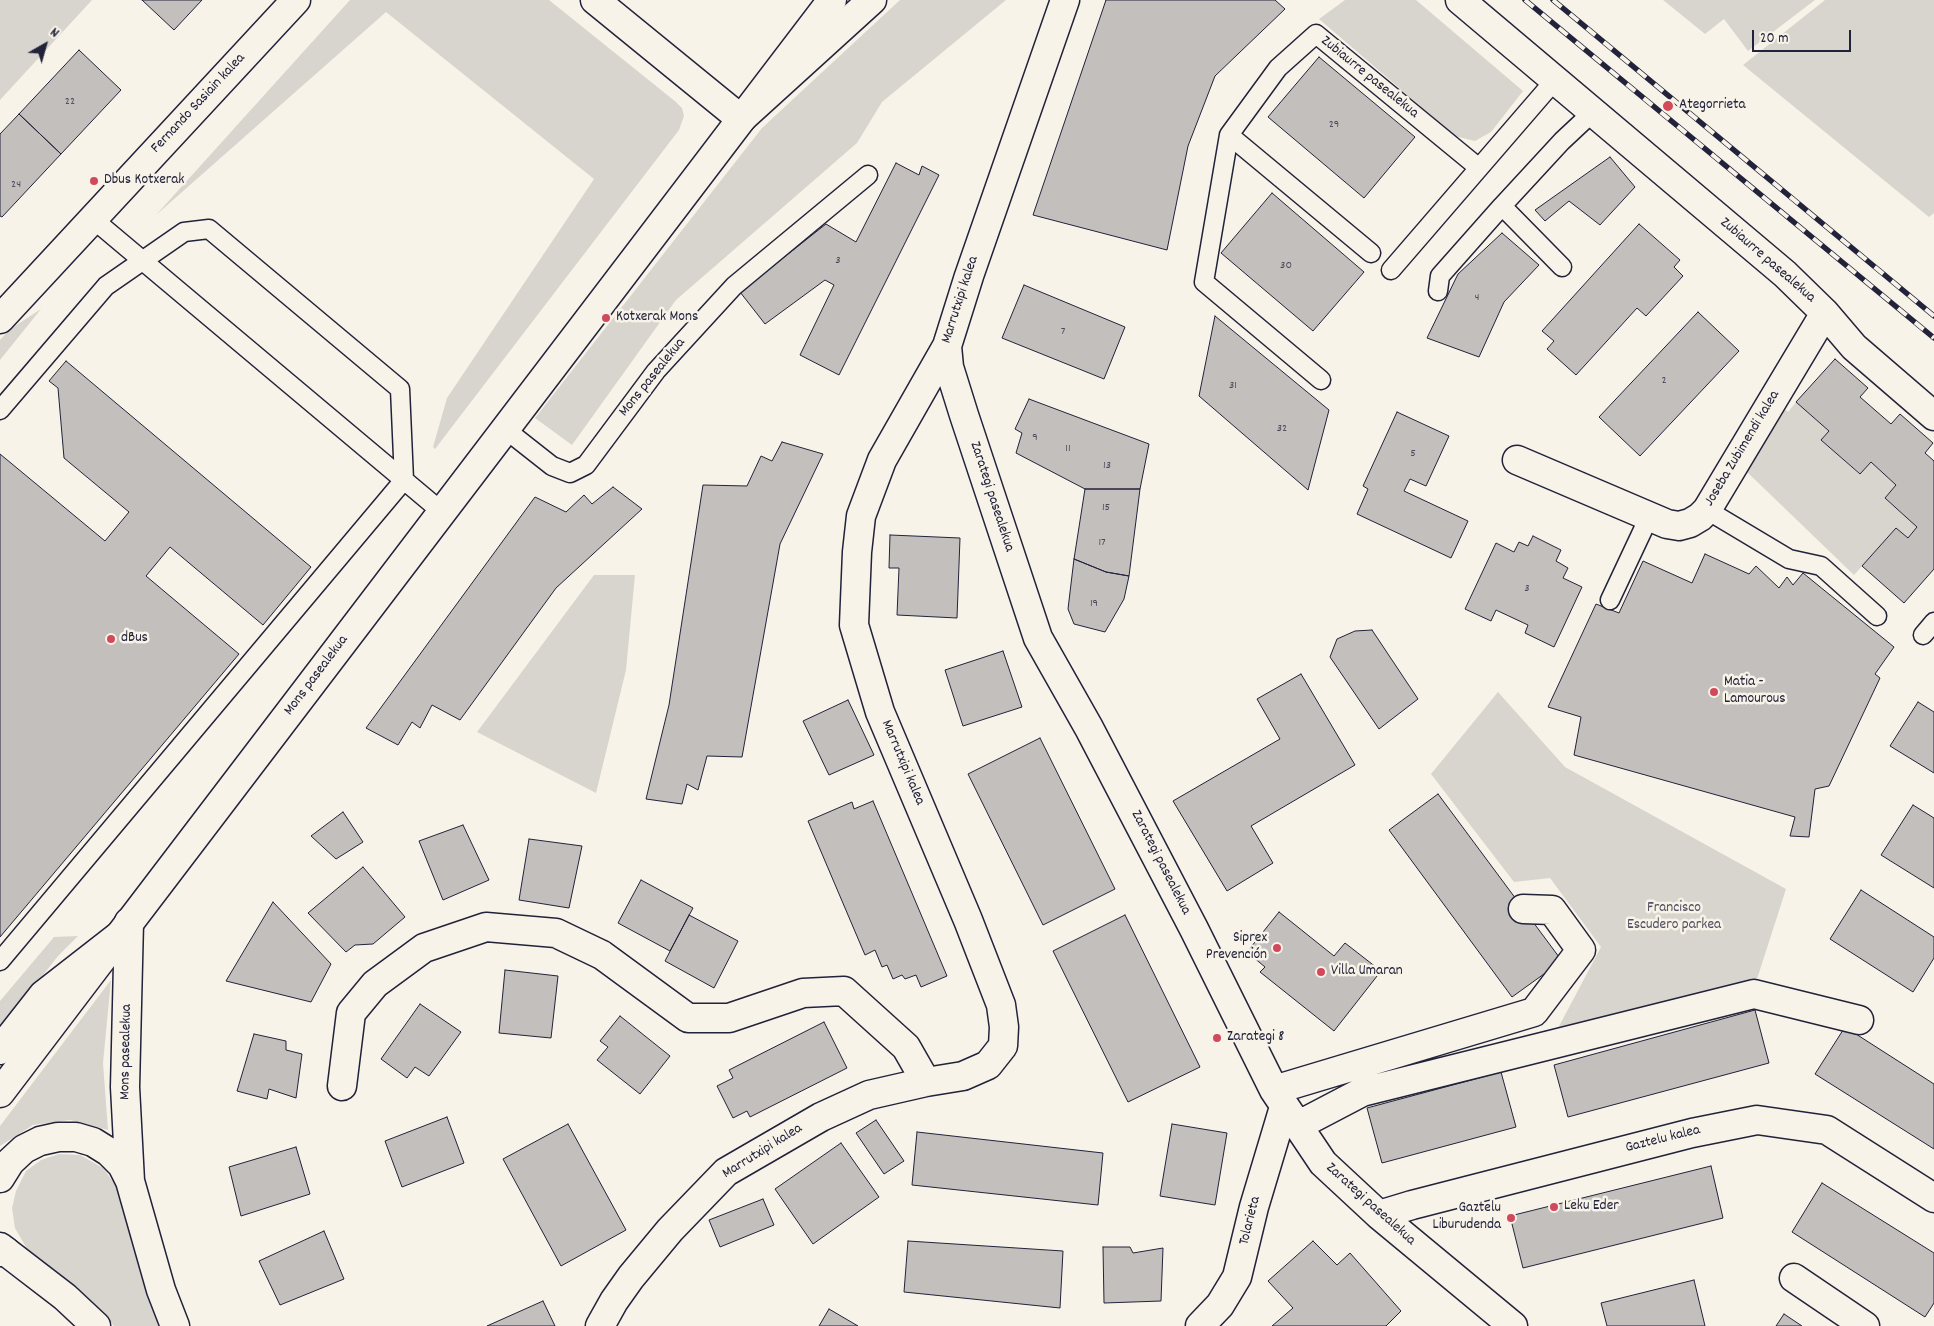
<!DOCTYPE html>
<html>
<head>
<meta charset="utf-8">
<style>
  body { margin:0 }
  #map { position:relative; width:1934px; height:1326px; overflow:hidden; background:#f7f3e8; font-family:Dekko,sans-serif }
  canvas { display:block }
  .north { position:absolute; left:20px; top:20px; width:50px; height:50px; -webkit-text-stroke:4px #f7f3e8; paint-order:stroke; rotate:38deg; font-size:14px; font-weight:700; line-height:20px; text-align:center; color:#22223b }
  .north::after { content:''; display:block; margin:auto; width:18px; height:22px; background:#22223b; clip-path:polygon(50% 0,100% 100%,50% 72%,0 100%) }
  .scale { position:absolute; left:1752px; top:30px; width:99px; height:22px; box-sizing:border-box; border:2px solid #22223b; border-top:0; padding-left:6px; font-size:15px; line-height:18px; white-space:nowrap; color:#22223b; -webkit-text-stroke:4px #f7f3e8; paint-order:stroke }
</style>
</head>
<body>
<div id="map">
<canvas width="1934" height="1326"></canvas>
<div class="north">N</div>
<div class="scale">20 m</div>
</div>
<script>
const ctx = document.querySelector('canvas').getContext('2d');
ctx.lineJoin = 'round';
function paint(path, color) { ctx.fillStyle = color; ctx.fill(path, 'evenodd'); }
const shape = rows => new Path2D(rows.map(r => 'M' + r).join(''));
function strokePath(path, color, width, dash) { ctx.strokeStyle = color; ctx.lineWidth = width; ctx.lineCap = dash ? 'butt' : 'round'; ctx.setLineDash(dash || []); ctx.stroke(path); }
function write(font, color, halo, rows, align = 'center') {
  ctx.font = font + ' Dekko,sans-serif'; ctx.lineWidth = 5; ctx.setLineDash([]); ctx.textBaseline = 'middle'; ctx.strokeStyle = halo; ctx.fillStyle = color; for (const [text, x, y, turn = 0] of rows) {
    ctx.save(); ctx.translate(x, y); ctx.rotate((+turn || 0) * Math.PI / 180); ctx.textAlign = isNaN(turn) ? turn : align; if (halo) ctx.strokeText(text, 0, 0); ctx.fillText(text, 0, 0); ctx.restore();
  }
}
const green = shape([
  [0,0,92,0,0,100],
  [350,0,549,0,676,102,682,108,684,116,679,130,435,449,433,447,447,398,594,179,386,12,156,215],
  [900,0,1006,0,882,102,857,143,676,300,572,445,535,418,762,128],
  [1345,0,1416,0,1523,91,1491,132,1475,141,1455,136,1319,19],
  [1663,0,1815,0,1748,51,1724,19,1705,34],
  [1825,0,1934,0,1934,213,1929,217,1743,65],
  [41,309,0,360,0,340,9,330],
  [1796,402,1829,431,1821,440,1859,474,1871,462,1896,485,1885,498,1917,527,1908,538,1896,528,1854,575,1747,472,1785,409,1788,412],
  [594,575,635,575,626,670,596,793,477,732],
  [1498,692,1565,767,1786,889,1757,979,1557,1030,1601,947,1550,878,1514,882,1431,774],
  [78,936,58,956,0,1030,0,1001,54,937],
  [111,980,103,1063,108,1130,70,1120,33,1125,0,1146,0,1126],
  [59,1154,80,1155,103,1168,117,1187,142,1278,159,1326,114,1326,96,1307,27,1249,15,1228,12,1208,16,1191,26,1171,41,1160]
]);
const building = shape([
  [142,0,202,0,174,30,142,0],
  [1106,0,1275,0,1285,9,1215,76,1188,146,1167,250,1033,215,1106,0],
  [79,50,121,90,61,154,19,114,79,50],
  [1319,57,1415,137,1364,198,1268,117,1319,57],
  [19,114,61,154,2,217,0,216,0,134,19,114],
  [1610,157,1635,187,1600,225,1569,201,1545,221,1535,210,1610,157],
  [896,163,919,175,922,166,939,175,839,375,800,355,834,285,825,280,765,324,740,292,826,224,856,242,896,163],
  [1272,193,1364,272,1313,331,1221,253,1272,193],
  [1639,224,1680,260,1674,267,1683,276,1646,316,1637,308,1576,375,1547,349,1554,341,1542,331,1639,224],
  [1502,233,1539,265,1504,302,1479,357,1427,338,1458,274,1502,233],
  [1024,285,1125,327,1104,379,1002,338,1024,285],
  [1698,312,1739,351,1640,456,1599,417,1698,312],
  [1215,316,1329,410,1308,490,1199,396,1215,316],
  [1835,359,1868,388,1860,397,1891,424,1900,414,1933,443,1925,453,1934,461,1934,569,1904,603,1862,566,1896,528,1908,538,1917,527,1885,498,1896,485,1871,462,1860,474,1821,440,1829,431,1796,402,1835,359],
  [66,361,311,567,263,625,170,547,146,576,239,654,0,937,0,454,105,541,129,512,64,458,58,388,49,381,66,361],
  [1029,399,1149,444,1140,489,1085,489,1016,453,1022,433,1015,429,1029,399],
  [1397,412,1449,436,1426,486,1410,479,1404,491,1468,521,1451,558,1357,514,1368,489,1363,486,1397,412],
  [782,442,823,454,780,544,742,757,707,756,698,790,687,784,682,804,646,799,669,705,703,485,747,486,761,456,772,461,782,442],
  [613,487,642,509,556,588,460,720,432,705,420,728,412,722,398,745,366,728,535,497,566,512,584,495,592,504,613,487],
  [1085,489,1140,489,1129,576,1106,572,1074,559,1085,489],
  [890,535,960,538,957,618,897,615,899,568,889,568,890,535],
  [1533,536,1561,550,1556,561,1568,568,1563,578,1582,587,1554,647,1525,633,1528,625,1496,610,1491,621,1465,609,1496,543,1514,552,1519,542,1528,546,1533,536],
  [1705,554,1749,574,1756,566,1779,588,1787,577,1793,585,1803,573,1894,647,1875,674,1880,678,1829,786,1815,789,1809,837,1790,836,1795,817,1574,755,1581,717,1548,707,1596,604,1619,613,1643,561,1692,583,1705,554],
  [1074,559,1106,572,1129,576,1124,599,1105,632,1074,624,1068,609,1074,559],
  [1372,630,1418,699,1379,729,1330,657,1337,639,1355,631,1372,630],
  [1003,651,1022,707,963,726,945,670,1003,651],
  [1301,674,1355,765,1251,826,1273,863,1227,891,1173,801,1280,739,1257,699,1301,674],
  [848,700,874,755,829,775,803,721,848,700],
  [1918,702,1934,712,1934,773,1890,746,1918,702],
  [1040,738,1115,889,1043,925,968,774,1040,738],
  [1438,794,1562,961,1512,997,1389,830,1438,794],
  [873,801,947,976,921,987,916,975,905,979,902,975,893,979,887,965,882,967,875,950,865,955,808,821,852,802,854,809,873,801],
  [1913,805,1934,818,1934,888,1881,855,1913,805],
  [343,812,363,842,336,859,311,836,343,812],
  [463,825,489,880,443,900,419,841,463,825],
  [529,839,582,846,569,908,519,900,529,839],
  [363,867,405,917,373,944,355,945,346,952,308,913,363,867],
  [641,880,693,908,670,951,618,923,641,880],
  [1861,890,1934,937,1934,958,1913,992,1830,939,1861,890],
  [273,902,331,964,311,1002,226,981,273,902],
  [1279,912,1334,956,1345,943,1381,971,1334,1031,1260,972,1265,967,1247,952,1279,912],
  [689,915,738,941,714,988,665,961,689,915],
  [1125,915,1200,1067,1128,1102,1053,951,1125,915],
  [505,970,558,976,551,1038,499,1033,505,970],
  [420,1004,461,1032,429,1076,415,1067,407,1078,381,1059,420,1004],
  [1755,1010,1769,1063,1568,1117,1554,1065,1755,1010],
  [620,1016,670,1056,640,1094,597,1060,608,1047,600,1041,620,1016],
  [824,1022,847,1068,750,1117,747,1111,733,1118,717,1086,733,1078,729,1070,824,1022],
  [1845,1027,1934,1084,1934,1149,1815,1074,1845,1027],
  [254,1034,286,1041,286,1050,302,1054,296,1098,269,1089,267,1099,237,1091,254,1034],
  [1501,1072,1516,1127,1382,1163,1367,1108,1501,1072],
  [447,1117,464,1163,402,1187,385,1141,447,1117],
  [876,1120,904,1161,884,1174,856,1133,876,1120],
  [568,1124,626,1230,561,1266,503,1159,568,1124],
  [1172,1124,1227,1133,1215,1205,1160,1196,1172,1124],
  [917,1132,1103,1153,1098,1205,912,1185,917,1132],
  [841,1143,879,1197,813,1244,775,1189,841,1143],
  [296,1147,310,1194,241,1216,229,1167,296,1147],
  [1711,1166,1723,1218,1523,1268,1510,1216,1711,1166],
  [1822,1183,1934,1253,1934,1303,1925,1317,1792,1232,1822,1183],
  [763,1199,774,1225,720,1247,709,1220,763,1199],
  [324,1231,344,1279,280,1305,259,1261,324,1231],
  [908,1241,1063,1251,1060,1308,904,1292,908,1241],
  [1313,1241,1337,1265,1350,1253,1401,1311,1386,1326,1272,1326,1293,1308,1268,1281,1313,1241],
  [1103,1247,1130,1247,1133,1253,1163,1248,1161,1301,1104,1303,1103,1247],
  [1694,1280,1705,1326,1607,1326,1601,1303,1694,1280],
  [543,1301,555,1326,487,1326,543,1301],
  [829,1309,858,1326,819,1326,829,1309],
  [1784,1314,1802,1326,1776,1326,1784,1314]
]);
const lane = shape([
  [1229,135,1204,282,1321,380],
  [93,219,442,512],
  [1371,253,1229,135,1278,68,1316,34,1479,168],
  [1562,267,1502,206,1562,141,1593,112],
  [1391,270,1555,80],
  [1438,291,1440,276,1502,206],
  [0,410,106,286,184,232,209,229,400,389,404,480,0,961],
  [505,429,552,466,570,473,586,465,656,371,734,286,868,175],
  [1707,510,1789,559,1821,566,1877,616],
  [1610,600,1649,517],
  [1923,635,1934,622]
]);
const street = shape([
  [595,0,741,119,872,0],
  [1460,0,1785,274,1825,313,1854,347,1934,416],
  [947,346,949,367,964,415,1038,638,1089,728,1194,929,1274,1090,1323,1163,1379,1215,1513,1326],
  [1517,460,1667,524,1679,526,1690,523,1700,517,1707,510,1825,313],
  [129,922,125,1087,130,1181,161,1290,175,1326],
  [342,1086,351,1013,375,984,424,948,486,927,556,933,602,955,688,1018,729,1018,803,993,844,991,906,1047,926,1082],
  [1274,1090,1534,1012,1581,950,1552,910,1523,909],
  [1297,1126,1362,1092,1754,994,1859,1020],
  [0,1178,10,1162,24,1149,40,1141,58,1137,76,1137,93,1142,109,1152,122,1165,130,1181],
  [1379,1215,1412,1205,1692,1133,1757,1120,1827,1130,1934,1198],
  [0,1247,65,1297,96,1326],
  [1794,1278,1865,1326],
  [600,1326,614,1301,631,1277,670,1230,726,1172,821,1117,869,1095,926,1082,963,1076,988,1065,1003,1046,1004,1027,1001,1005,968,920,880,712,854,625,857,552,861,516,882,460,947,346,969,276,1065,0],
  [1200,1326,1220,1305,1237,1277,1254,1207,1284,1107]
]);
const secondary = shape([
  [0,319,296,0],
  [0,1050,43,995,120,935,832,0]
]);
const highway = shape([
  [0,1093,120,935],
  [0,1252,5,1251]
]);
const rail = shape([
  [1525,0,1934,338],
  [1553,0,1934,316]
]);
const markers = [
  [1668,106,6,"#d1495b"],
  [94,181,5,"#d1495b"],
  [606,318,5,"#d1495b"],
  [111,639,5,"#d1495b"],
  [1714,692,5,"#d1495b"],
  [1277,948,5,"#d1495b"],
  [1321,972,5,"#d1495b"],
  [1217,1038,5,"#d1495b"],
  [1554,1207,5,"#d1495b"],
  [1511,1218,5,"#d1495b"]
];
const numberNames = [
  ["22",70,102],
  ["29",1334,125],
  ["24",16,185],
  ["3",838,261],
  ["30",1286,266],
  ["4",1477,298],
  ["7",1063,332],
  ["2",1664,381],
  ["31",1233,386],
  ["32",1282,429],
  ["9",1035,438],
  ["11",1068,449],
  ["5",1413,454],
  ["13",1107,466],
  ["15",1106,508],
  ["17",1102,543],
  ["3",1527,589],
  ["19",1094,604]
];
const streetNames = [
  ["Zubiaurre pasealekua",1369,78,39],
  ["Fernando Sasiain kalea",199,104,-47],
  ["Zubiaurre pasealekua",1767,261,41],
  ["Marrutxipi kalea",961,300,-72],
  ["Mons pasealekua",653,378,-51],
  ["Joseba Zubimendi kalea",1743,449,-59],
  ["Zarategi pasealekua",991,497,72],
  ["Mons pasealekua",317,676,-53],
  ["Marrutxipi kalea",902,763,67],
  ["Zarategi pasealekua",1160,863,63],
  ["Mons pasealekua",127,1052,-89],
  ["Gaztelu kalea",1663,1140,-14],
  ["Marrutxipi kalea",763,1152,-32],
  ["Zarategi pasealekua",1370,1205,42],
  ["Tolarieta",1251,1221,-76]
];
const poiNames = [
  ["Ategorrieta",1679,106],
  ["Dbus Kotxerak",104,181],
  ["Kotxerak Mons",616,318],
  ["dBus",121,639],
  ["Matia -",1724,683],
  ["Lamourous",1724,700],
  ["Siprex",1267,939,"right"],
  ["Prevención",1267,956,"right"],
  ["Villa Umaran",1331,972],
  ["Zarategi 8",1227,1038],
  ["Leku Eder",1564,1207],
  ["Gaztelu",1501,1209,"right"],
  ["Liburudenda",1501,1226,"right"]
];
const parkNames = [
  ["Francisco",1674,909],
  ["Escudero parkea",1674,926]
];
paint(green, '#d8d5cf');
paint(building, '#c2bfbd');
strokePath(building, '#22223b', 1);
strokePath(lane, '#22223b', 21);
strokePath(street, '#22223b', 31);
strokePath(secondary, '#22223b', 31);
strokePath(highway, '#22223b', 31);
strokePath(lane, '#f7f3e8', 18);
strokePath(street, '#f7f3e8', 28);
strokePath(secondary, '#f7f3e8', 28);
strokePath(highway, '#f7f3e8', 28);
strokePath(rail, '#22223b', 5.5);
strokePath(rail, '#f7f3e8', 4, [11]);
for (const [x, y, r, color] of markers) { const dot = new Path2D(); dot.arc(x, y, r, 0, 2 * Math.PI); ctx.fillStyle = color; ctx.fill(dot); strokePath(dot, '#f7f3e8', 2); }
write('12px', '#4a495c', null, numberNames);
write('15px', '#22223b', '#f7f3e8', streetNames);
write('15px', '#22223b', '#f7f3e8', poiNames, 'left');
write('15px', '#504f60', '#f7f3e8', parkNames);
</script>
</body>
</html>
